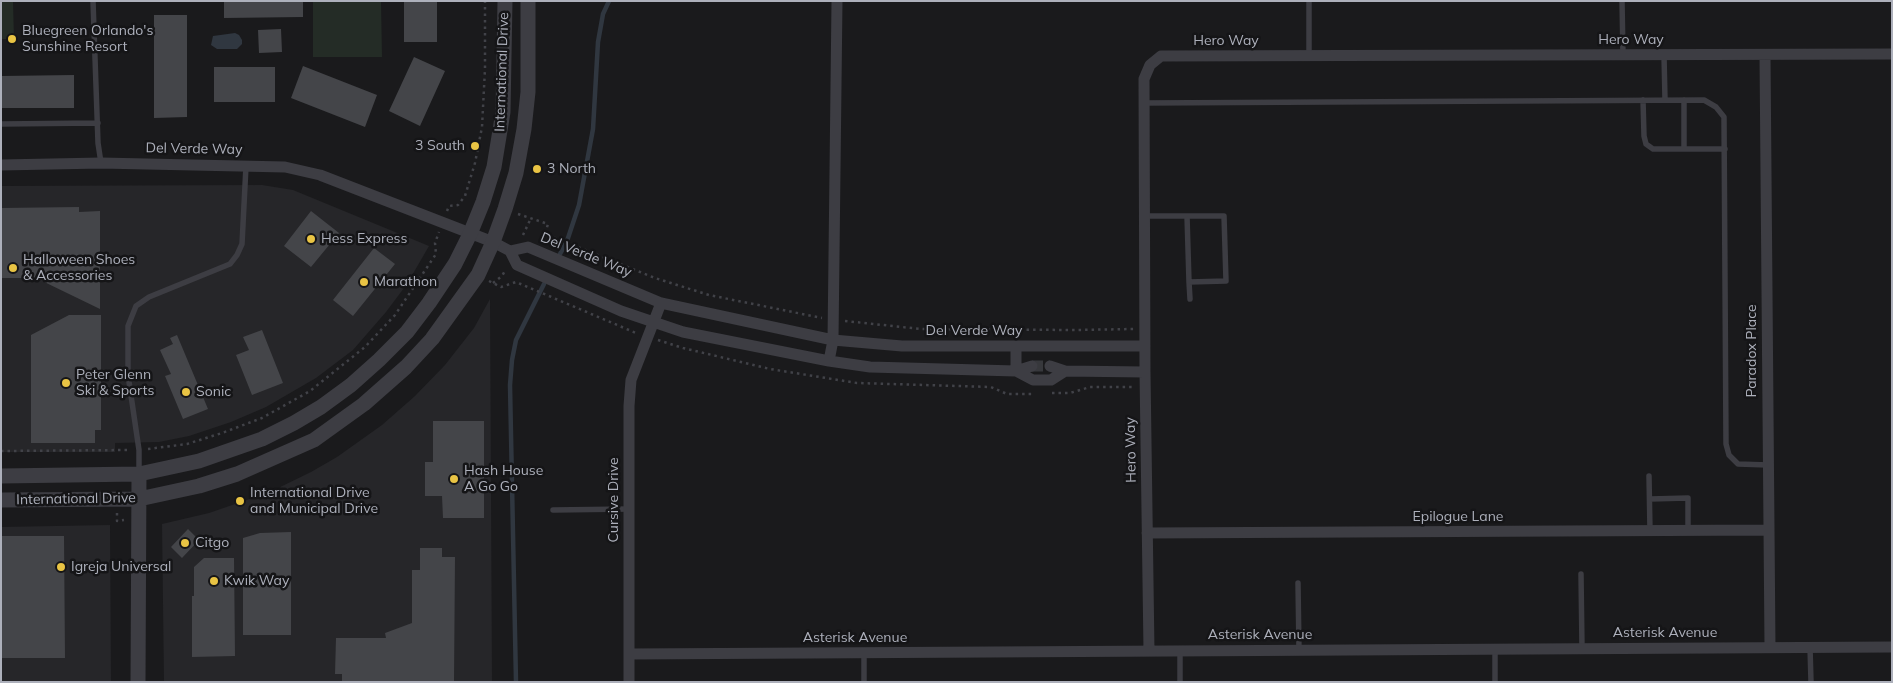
<!DOCTYPE html>
<html>
<head>
<meta charset="utf-8">
<style>
  body { margin:0 }
  #map { position:relative; width:1893px; height:683px; overflow:hidden; background:#1a1a1c; font-family:Mulish,sans-serif }
  canvas { display:block }
  .frame { position:absolute; inset:0; border:2px solid #adb0bb; pointer-events:none }
</style>
</head>
<body>
<div id="map">
<canvas width="1893" height="683"></canvas>
<div class="frame"></div>
</div>
<script>
const ctx = document.querySelector('canvas').getContext('2d');
ctx.lineJoin = 'round';
function paint(path, color) { ctx.fillStyle = color; ctx.fill(path, 'evenodd'); }
const shape = rows => new Path2D(rows.map(r => 'M' + r).join(''));
function strokePath(path, color, width, dash) { ctx.strokeStyle = color; ctx.lineWidth = width; ctx.lineCap = dash ? 'butt' : 'round'; ctx.setLineDash(dash || []); ctx.stroke(path); }
function write(font, color, halo, rows, align = 'center') {
  ctx.font = font + ' Mulish,sans-serif'; ctx.lineWidth = 5; ctx.setLineDash([]); ctx.textBaseline = 'middle'; ctx.strokeStyle = halo; ctx.fillStyle = color; for (const [text, x, y, turn = 0] of rows) {
    ctx.save(); ctx.translate(x, y); ctx.rotate((+turn || 0) * Math.PI / 180); ctx.textAlign = isNaN(turn) ? turn : align; if (halo) ctx.strokeText(text, 0, 0); ctx.fillText(text, 0, 0); ctx.restore();
  }
}
const built = shape([
  [262,185,293,190,429,246,407,284,386,312,353,350,316,378,266,407,231,422,189,436,159,442,115,443,115,452,1,452,1,186],
  [490,299,492,682,164,682,162,524,209,513,270,492,311,472,337,457,382,425,415,396,445,365,474,328],
  [110,525,111,682,1,682,1,527]
]);
const green = shape([
  [1,1,13,1,14,39,1,39],
  [313,1,381,1,382,57,313,57]
]);
const water = shape([
  [235,33,239,35,242,40,242,44,237,49,217,49,211,45,213,36]
]);
const stream = shape([
  [560,254,567,241,579,205,593,129,598,42,603,14,609,1],
  [516,682,510,385,512,360,516,340,544,284]
]);
const building = shape([
  [224,1,303,1,303,17,224,18],
  [404,1,437,1,437,42,404,42],
  [154,15,187,15,187,117,154,118],
  [281,29,282,52,259,53,258,30],
  [414,57,445,71,420,126,389,111],
  [303,66,377,95,365,127,291,98],
  [214,67,275,67,275,102,214,102],
  [74,75,74,108,1,108,1,76],
  [79,207,79,212,100,211,100,309,36,278,1,278,1,208],
  [311,211,339,233,311,267,284,246],
  [374,248,395,264,353,316,333,300],
  [69,315,101,315,101,430,95,430,95,443,31,443,31,335],
  [262,330,283,383,252,395,236,355,249,350,243,337],
  [177,335,208,409,183,419,165,376,171,374,160,350,173,344,170,338],
  [433,421,484,421,484,518,443,518,442,496,425,496,425,462,433,462],
  [188,529,199,540,182,558,171,547],
  [291,532,291,635,243,635,243,538,260,533],
  [1,536,64,536,65,658,1,658],
  [420,548,442,548,442,557,455,557,454,682,342,681,342,674,335,674,336,638,386,638,385,633,412,623,412,570,420,570],
  [204,558,234,558,235,656,192,657,192,596,194,596,194,567]
]);
const minorTunnel = shape([
  [1032,366,1050,366]
]);
const path = shape([
  [447,211,449,206,458,205,465,196,475,163,482,127,485,69,485,1],
  [518,214,548,224,545,234,655,278,709,295,822,318],
  [523,235,531,218],
  [489,281,501,287,516,282,636,333],
  [493,283,502,276,506,269],
  [845,321,921,329,1074,330,1134,329],
  [658,340,683,348,770,369,857,383,991,387,1007,394,1034,394],
  [1052,393,1070,393,1090,387,1133,387],
  [148,449,187,444,222,433,262,418,310,391,365,347,395,315,436,254,435,243,439,232],
  [1,451,130,450],
  [117,513,117,521,124,520]
]);
const service = shape([
  [93,1,98,143,101,163],
  [1309,1,1309,56],
  [1622,1,1623,55],
  [1664,55,1665,100],
  [1643,100,1644,136,1646,144,1653,149,1725,149],
  [1684,100,1684,149],
  [1144,103,1704,100,1716,107,1724,117,1726,444,1729,455,1738,464,1768,465],
  [1,124,98,123],
  [1144,216,1224,216,1226,281,1189,282,1187,216],
  [1189,282,1190,299],
  [139,472,139,450,128,375,128,326,136,306,149,297,230,264,237,255,242,244,246,166],
  [1649,476,1650,531],
  [1650,499,1688,498,1688,530],
  [553,510,629,509],
  [1581,574,1582,648],
  [1298,583,1299,650],
  [1810,647,1811,682],
  [864,653,864,682],
  [1180,682,1180,650],
  [1495,682,1495,649]
]);
const minor = shape([
  [1765,55,1770,647],
  [1,165,101,163,285,167,320,175,493,242,510,251],
  [510,251,528,247,661,303,833,340,902,346,1145,346],
  [510,251,517,265,621,311,683,332,829,361,870,367,1016,371,1032,366],
  [1016,346,1016,371],
  [829,361,833,340,837,1],
  [1050,366,1065,371,1145,372],
  [1016,371,1033,380,1051,380,1065,371],
  [1147,533,1769,530],
  [1149,651,1145,372,1144,79,1150,65,1161,56,1892,54],
  [629,654,1892,647],
  [629,682,629,406,631,380,661,303]
]);
const tertiary = shape([
  [1,476,139,474,199,461,262,439,294,423,321,407,351,385,379,360,407,332,429,303,455,264,470,234,483,202,494,167,503,112,505,1],
  [1,500,139,499,199,486,237,474,314,440,364,404,406,367,432,339,478,275,493,242,505,209,516,173,524,129,528,92,528,1],
  [138,682,139,474]
]);
const markers = [
  [12,39,5,"#e9c444"],
  [475,146,5,"#e9c444"],
  [537,169,5,"#e9c444"],
  [311,239,5,"#e9c444"],
  [13,268,5,"#e9c444"],
  [364,282,5,"#e9c444"],
  [66,383,5,"#e9c444"],
  [186,392,5,"#e9c444"],
  [454,479,5,"#e9c444"],
  [240,501,5,"#e9c444"],
  [185,543,5,"#e9c444"],
  [61,567,5,"#e9c444"],
  [214,581,5,"#e9c444"]
];
const poiNames = [
  ["Bluegreen Orlando's",22,31],
  ["Sunshine Resort",22,47],
  ["3 South",465,146,"right"],
  ["3 North",547,169],
  ["Hess Express",321,239],
  ["Halloween Shoes",23,260],
  ["& Accessories",23,276],
  ["Marathon",374,282],
  ["Peter Glenn",76,375],
  ["Ski & Sports",76,391],
  ["Sonic",196,392],
  ["Hash House",464,471],
  ["A Go Go",464,487],
  ["International Drive",250,493],
  ["and Municipal Drive",250,509],
  ["Citgo",195,543],
  ["Igreja Universal",71,567],
  ["Kwik Way",224,581]
];
const streetNames = [
  ["Hero Way",1631,40],
  ["Hero Way",1226,41],
  ["International Drive",502,72,-88],
  ["Del Verde Way",194,149,1],
  ["Del Verde Way",586,255,22],
  ["Del Verde Way",974,331],
  ["Paradox Place",1752,351,-90],
  ["Hero Way",1131,450,-91],
  ["International Drive",76,499,-1],
  ["Cursive Drive",614,500,-90],
  ["Epilogue Lane",1458,517],
  ["Asterisk Avenue",1665,633],
  ["Asterisk Avenue",1260,635],
  ["Asterisk Avenue",855,638]
];
paint(built, '#262629');
paint(green, '#242c26');
paint(water, '#303740');
strokePath(stream, '#303740', 4.5);
paint(building, '#444549');
strokePath(minorTunnel, '#37383c', 11, [11, 5.5]);
strokePath(path, '#414248', 2.5, [2.5, 4]);
strokePath(service, '#3d3d43', 5.5);
strokePath(minor, '#3d3d43', 11);
strokePath(tertiary, '#3d3d43', 15);
for (const [x, y, r, color] of markers) { const dot = new Path2D(); dot.arc(x, y, r, 0, 2 * Math.PI); ctx.fillStyle = color; ctx.fill(dot); strokePath(dot, '#151517', 2); }
write('14px', '#adb0bb', '#151517', poiNames, 'left');
write('14px', '#adb0bb', '#151517', streetNames);
</script>
</body>
</html>
